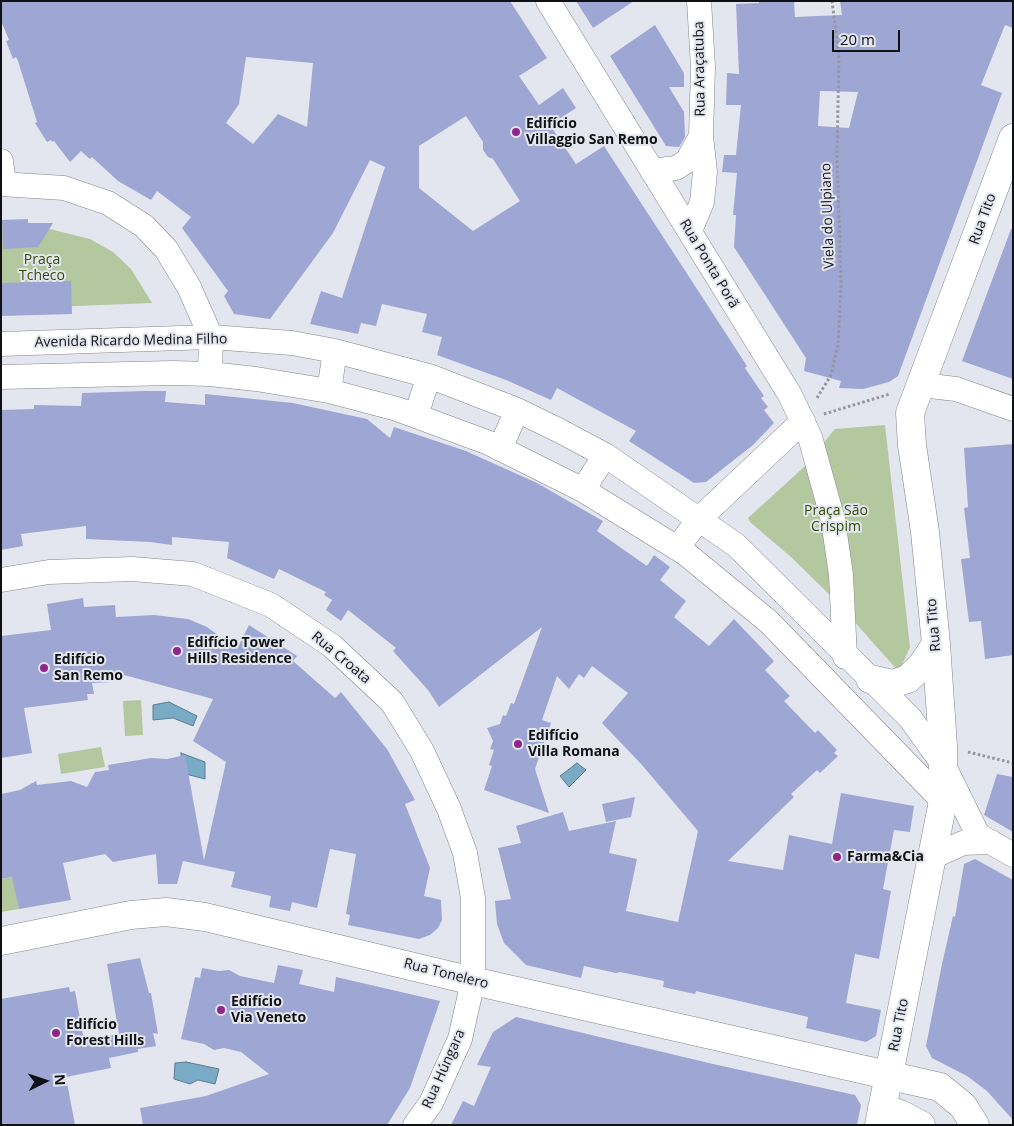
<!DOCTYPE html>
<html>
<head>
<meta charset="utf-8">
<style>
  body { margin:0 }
  #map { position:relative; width:1014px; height:1126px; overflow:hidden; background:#e4e6ef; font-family:"Open Sans",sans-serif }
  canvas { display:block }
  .frame { position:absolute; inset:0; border:2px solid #101114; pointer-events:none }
  .north { position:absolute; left:20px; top:1056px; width:50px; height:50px; -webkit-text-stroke:4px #e4e6ef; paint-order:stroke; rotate:86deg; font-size:14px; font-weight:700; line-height:20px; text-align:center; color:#101114 }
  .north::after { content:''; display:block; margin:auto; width:18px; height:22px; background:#101114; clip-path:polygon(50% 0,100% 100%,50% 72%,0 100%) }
  .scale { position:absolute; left:832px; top:30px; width:68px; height:22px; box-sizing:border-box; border:2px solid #101114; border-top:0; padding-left:6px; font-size:15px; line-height:18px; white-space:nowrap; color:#101114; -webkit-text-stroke:4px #e4e6ef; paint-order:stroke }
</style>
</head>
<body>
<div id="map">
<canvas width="1014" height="1126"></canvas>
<div class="frame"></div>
<div class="north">N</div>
<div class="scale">20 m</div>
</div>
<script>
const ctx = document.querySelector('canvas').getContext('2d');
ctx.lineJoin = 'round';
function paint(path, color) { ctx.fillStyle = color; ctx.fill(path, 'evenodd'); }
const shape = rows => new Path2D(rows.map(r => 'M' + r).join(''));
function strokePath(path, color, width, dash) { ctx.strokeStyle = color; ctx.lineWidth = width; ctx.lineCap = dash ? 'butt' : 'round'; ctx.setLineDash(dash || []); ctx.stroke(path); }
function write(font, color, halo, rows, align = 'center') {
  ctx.font = font + ' "Open Sans",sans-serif'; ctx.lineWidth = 4; ctx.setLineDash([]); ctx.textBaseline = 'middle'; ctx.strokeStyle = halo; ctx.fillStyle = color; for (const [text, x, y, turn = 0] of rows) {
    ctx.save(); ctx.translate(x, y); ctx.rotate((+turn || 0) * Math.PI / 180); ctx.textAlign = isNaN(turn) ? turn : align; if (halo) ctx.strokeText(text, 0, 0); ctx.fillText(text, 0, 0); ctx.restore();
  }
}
const green = shape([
  [12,226,42,227,90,239,113,252,131,269,152,303,1,309,1,227],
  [885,425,910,647,899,672,836,601,791,557,750,522,748,518,803,468,835,429],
  [141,700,143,735,125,736,123,701],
  [101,747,105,767,61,774,58,754],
  [13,877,19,909,1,912,1,879]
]);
const water = shape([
  [169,702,197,716,193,726,173,718,153,720,153,705,169,702],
  [181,753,205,762,205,779,182,773,181,753],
  [577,763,586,770,569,787,560,776,577,763],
  [186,1062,219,1069,215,1084,198,1080,190,1084,174,1079,175,1063,186,1062]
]);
const building = shape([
  [1,1,510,1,547,58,519,76,539,105,563,88,576,108,550,125,576,164,604,146,747,366,745,368,764,396,761,398,768,407,764,410,774,423,753,445,706,482,694,483,629,441,636,431,557,388,551,400,506,380,437,355,442,337,422,332,427,314,382,304,376,326,361,323,358,334,310,324,321,291,342,298,385,167,370,160,333,233,270,319,234,314,224,296,228,291,182,228,191,217,157,191,151,200,118,181,92,157,90,159,81,151,70,162,54,141,52,142,51,140,47,142,35,123,37,122,18,61,16,57,13,59,6,41,9,40,1,21],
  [246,57,313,63,307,127,278,114,253,144,226,123,239,104],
  [466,116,483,142,483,150,488,157,493,159,520,201,473,231,419,188,419,146],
  [576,1,634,1,593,28],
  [759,1,794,1,795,17,842,15,840,1,1013,1,1013,28,1005,25,981,85,1002,93,898,376,889,382,863,389,839,388,841,381,804,371,806,358,734,247,736,215,733,215,737,173,722,172,724,155,736,155,741,105,726,105,727,73,739,74,736,4,759,3],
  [820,91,858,92,849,128,818,126],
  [655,25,684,73,684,87,669,87,684,112,685,137,679,147,666,146,610,56],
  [28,219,28,223,53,223,38,247,3,249,2,220],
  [1011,229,1013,229,1013,379,962,361],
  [71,281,72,314,1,316,1,283],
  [144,391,166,391,165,402,205,405,205,394,293,403,367,419,390,438,394,427,466,451,537,483,603,521,597,531,647,566,654,555,670,567,660,580,686,601,674,617,709,646,734,619,774,661,765,670,790,696,784,701,815,733,818,730,837,750,834,753,838,756,820,773,817,770,791,794,794,797,728,861,783,870,789,835,832,844,841,793,914,806,910,832,894,830,883,889,891,891,879,959,855,954,846,1003,881,1010,876,1036,866,1042,806,1028,808,1017,696,991,695,994,663,987,664,981,620,972,616,973,584,966,581,978,526,965,504,943,497,924,495,901,511,899,498,848,521,843,516,826,563,812,569,831,616,821,609,853,637,859,626,911,678,922,698,831,642,765,602,723,628,693,592,666,584,678,579,674,569,689,557,676,542,720,551,723,535,769,549,813,484,790,492,766,489,765,494,750,490,749,493,741,487,728,500,724,503,715,506,716,511,703,514,704,542,627,439,707,428,690,393,651,396,648,348,610,341,621,326,610,332,600,324,595,326,592,279,569,274,579,227,558,229,542,172,537,172,545,150,542,86,539,86,526,21,534,23,546,1,550,1,410,34,409,34,405,81,406,82,393],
  [1013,444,1013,655,985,659,981,621,969,622,961,559,970,558,964,508,968,507,964,448],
  [83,598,84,607,115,605,116,617,154,615,188,619,207,627,237,649,249,625,297,656,293,661,335,698,341,692,387,749,415,800,405,804,430,868,424,896,441,900,442,920,438,928,430,935,419,939,348,925,350,915,346,914,356,854,330,849,317,908,292,902,290,911,269,907,271,896,231,887,235,872,183,861,177,884,158,884,156,854,113,862,105,854,63,863,71,900,19,909,12,877,1,879,1,794,20,790,36,781,37,785,71,781,87,787,95,772,109,770,108,765,151,758,167,759,185,755,204,860,226,762,193,741,213,699,113,672,113,682,92,683,94,694,87,694,88,700,24,708,32,753,1,758,1,636,51,630,47,604],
  [997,774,1013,777,1013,832,984,815],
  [635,797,631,817,606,822,602,804],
  [975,859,1013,880,1013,1120,987,1091,967,1076,932,1058,926,1046,942,964,953,916,955,917,964,864],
  [140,958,149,993,151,993,158,1034,153,1033,156,1046,138,1049,138,1052,109,1058,111,1068,66,1077,75,1125,1,1125,1,999,69,987,70,992,75,991,84,1040,119,1034,107,964],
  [278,965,303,970,299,984,334,992,336,977,440,1001,410,1088,387,1125,143,1125,140,1108,206,1096,269,1074,241,1052,224,1048,214,1050,204,1044,181,1039,195,977,200,978,202,968,219,971,229,970,240,976,274,983],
  [516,1017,713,1064,855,1095,861,1105,857,1125,451,1125,463,1101,474,1106,491,1067,477,1065,493,1032]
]);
const path = shape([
  [817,398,831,375,838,345,841,285,837,154,839,56,832,1],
  [824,414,890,394],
  [968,752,1013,763]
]);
const street = shape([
  [548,1,790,395,810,437,833,520,841,575,845,657],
  [699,1,703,67,701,136],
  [1,161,4,183],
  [652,171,676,168,687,161,701,136,705,172,702,202,690,231],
  [1,184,64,188,108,203,144,226,166,249,189,287,211,337,210,374],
  [1,344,211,337,292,343,335,351,429,376,517,410,560,431,605,455,736,545,910,718,943,764,978,835,1013,855],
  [1,377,172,373,210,374,256,379,329,391,397,409,489,443,583,490,685,553,769,622,943,801],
  [922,385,956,389,1013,409],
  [329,391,335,351],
  [416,415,429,376],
  [500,449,517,410],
  [583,490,605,455],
  [677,548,700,518,803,421],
  [1,580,49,572,132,569,193,574,271,605,332,646,392,702,422,751,449,809,465,853,473,898,473,981,460,1039,431,1103,415,1125],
  [932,857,963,843,991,842]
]);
const secondary = shape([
  [870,679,892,684,908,679,922,665,936,644],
  [1,941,131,915,166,912,205,917,473,981,940,1087,963,1106,975,1125],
  [882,1108,900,1114,921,1125],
  [879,1125,943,801,943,746,936,644,925,532,912,445,910,413,1013,138]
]);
const markers = [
  [516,132,5,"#8e268b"],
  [177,651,5,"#8e268b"],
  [44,668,5,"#8e268b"],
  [518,744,5,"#8e268b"],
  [837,857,5,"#8e268b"],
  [221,1010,5,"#8e268b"],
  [56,1033,5,"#8e268b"]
];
const streetNames = [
  ["Rua Araçatuba",700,69,-91],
  ["Viela do Ulpiano",828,216,-92],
  ["Rua Tito",983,219,-70],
  ["Rua Ponta Porã",709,264,59],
  ["Avenida Ricardo Medina Filho",131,341,-1],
  ["Rua Tito",934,625,-95],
  ["Rua Croata",341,658,40],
  ["Rua Tonelero",446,974,14],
  ["Rua Tito",899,1025,-79],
  ["Rua Húngara",444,1069,-66]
];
const poiNames = [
  ["Edifício",526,124],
  ["Villaggio San Remo",526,140],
  ["Edifício Tower",187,643],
  ["Hills Residence",187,659],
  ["Edifício",54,660],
  ["San Remo",54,676],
  ["Edifício",528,736],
  ["Villa Romana",528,752],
  ["Farma&Cia",847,857],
  ["Edifício",231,1002],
  ["Via Veneto",231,1018],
  ["Edifício",66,1025],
  ["Forest Hills",66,1041]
];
const parkNames = [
  ["Praça",42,260],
  ["Tcheco",42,276],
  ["Praça São",836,511],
  ["Crispim",836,527]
];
paint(green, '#b4c89f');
paint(water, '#79abc7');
strokePath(water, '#5a7d91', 1);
paint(building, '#9ea6d4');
strokePath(street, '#83848c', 25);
strokePath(secondary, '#83848c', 29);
strokePath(path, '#94969d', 3, [2.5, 2.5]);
strokePath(street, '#fff', 24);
strokePath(secondary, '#fff', 28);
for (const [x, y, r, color] of markers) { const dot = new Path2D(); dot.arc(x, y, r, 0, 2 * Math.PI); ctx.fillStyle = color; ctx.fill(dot); strokePath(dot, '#e4e6ef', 2); }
write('14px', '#101114', '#e4e6ef', streetNames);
write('bold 14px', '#101114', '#e4e6ef', poiNames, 'left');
write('14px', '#324b03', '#e4e6ef', parkNames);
</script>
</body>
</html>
